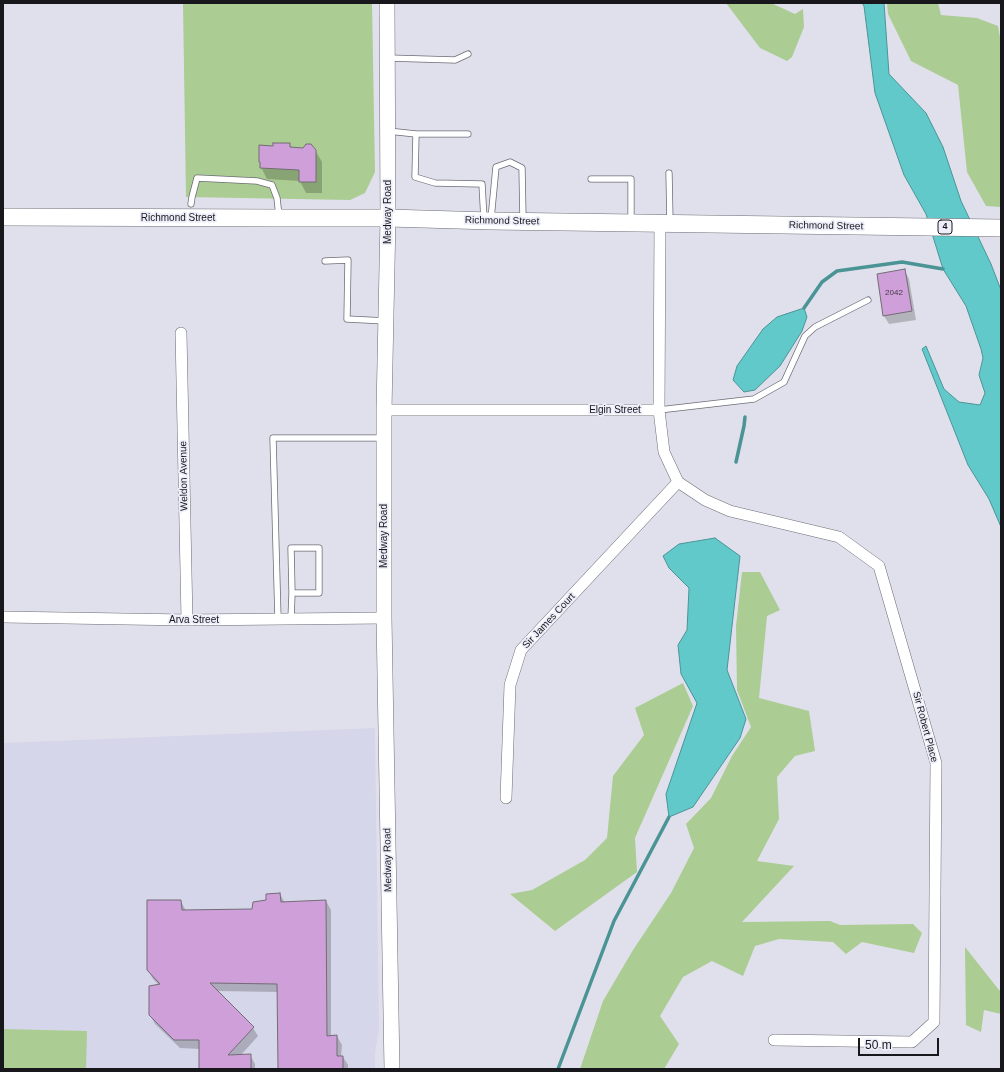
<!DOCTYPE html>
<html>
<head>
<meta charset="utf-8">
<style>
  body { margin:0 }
  #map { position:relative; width:1004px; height:1072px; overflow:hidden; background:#e0e0ec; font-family:Helvetica,sans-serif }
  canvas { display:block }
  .frame { position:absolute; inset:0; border:4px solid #18181c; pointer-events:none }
  .scale { position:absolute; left:858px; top:1038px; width:81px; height:18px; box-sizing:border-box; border:2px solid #18181c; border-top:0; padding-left:5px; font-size:12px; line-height:14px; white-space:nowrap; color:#18181c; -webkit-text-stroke:3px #edeefa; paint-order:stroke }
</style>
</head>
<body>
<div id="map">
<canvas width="1004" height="1072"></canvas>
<div class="frame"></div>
<div class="scale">50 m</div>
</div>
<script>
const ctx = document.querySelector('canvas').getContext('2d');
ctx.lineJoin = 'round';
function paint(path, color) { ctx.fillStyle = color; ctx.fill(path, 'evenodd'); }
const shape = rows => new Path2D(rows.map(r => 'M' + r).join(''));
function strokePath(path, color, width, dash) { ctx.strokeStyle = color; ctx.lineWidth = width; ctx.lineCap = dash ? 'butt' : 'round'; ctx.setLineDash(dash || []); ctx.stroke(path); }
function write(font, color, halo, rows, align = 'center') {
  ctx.font = font + ' Helvetica,sans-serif'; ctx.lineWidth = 3.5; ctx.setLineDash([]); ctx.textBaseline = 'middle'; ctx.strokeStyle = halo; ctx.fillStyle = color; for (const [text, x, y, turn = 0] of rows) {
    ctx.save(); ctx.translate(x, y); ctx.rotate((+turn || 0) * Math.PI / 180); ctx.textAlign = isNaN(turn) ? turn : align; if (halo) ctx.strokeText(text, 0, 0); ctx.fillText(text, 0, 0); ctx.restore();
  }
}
const built = shape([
  [375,728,379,1030,375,1053,375,1069,3,1069,3,743]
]);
const green = shape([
  [183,3,372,3,375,172,365,193,350,200,186,197],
  [726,3,771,3,795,14,803,9,804,27,792,57,787,61,760,48],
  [887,3,938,3,941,15,977,18,998,26,1001,43,1001,207,986,206,967,172,958,85,911,61,888,14],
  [742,572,760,572,780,610,767,616,759,698,809,711,815,751,795,756,777,777,779,819,757,861,794,866,742,922,830,921,840,925,913,924,922,933,914,953,862,942,846,954,833,942,779,939,755,946,743,976,712,961,683,977,660,1016,679,1044,664,1069,580,1069,603,1001,633,950,671,893,694,848,686,824,711,798,732,756,751,727,737,690,736,626],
  [683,683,693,706,635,838,637,872,555,931,510,894,532,890,585,860,607,838,613,776,644,735,635,708],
  [965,947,999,990,1001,990,1001,1014,984,1010,981,1032,966,1025],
  [3,1029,87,1031,86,1069,3,1069]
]);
const water = shape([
  [862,3,884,3,889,74,926,113,943,147,961,201,991,264,1001,290,1001,527,989,499,968,465,922,349,926,346,944,389,959,402,980,405,985,393,979,375,983,358,981,349,966,306,943,269,926,214,904,175,875,93,864,6,862,3],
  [804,308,807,317,802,331,780,366,755,390,744,392,733,380,737,366,763,329,777,317,804,308],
  [715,538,740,556,727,670,746,719,740,738,693,807,669,817,666,794,697,703,681,674,678,645,687,630,689,588,669,568,663,556,679,544,715,538]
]);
const shadow = shape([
  [289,144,292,148,315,150,322,162,322,193,306,193,300,181,267,179,261,167,261,164,260,162,274,147],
  [905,271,909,279,916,320,889,324,884,316],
  [280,894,285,903,326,901,331,910,331,1037,337,1036,342,1045,341,1057,343,1057,348,1065,348,1069,279,1069,278,992,216,991,253,1028,258,1036,240,1056,250,1055,255,1064,255,1069,200,1069,200,1049,180,1048,155,1024,150,1015,159,985,153,979,148,970,181,901,186,911,253,910,267,901]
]);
const stream = shape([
  [804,308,822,282,837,271,902,262,943,269],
  [736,462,744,426,745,417],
  [558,1069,614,921,669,817]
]);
const building = shape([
  [273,143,290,143,290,147,303,148,306,144,311,144,316,150,316,182,299,182,299,170,260,168,260,162,259,162,259,145,273,146,273,143],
  [905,269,912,311,883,316,877,274,905,269],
  [280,893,281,902,326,900,327,1036,337,1035,337,1056,343,1056,343,1069,278,1069,277,984,210,983,254,1027,228,1055,251,1054,251,1069,199,1069,199,1040,174,1040,149,1015,149,986,160,984,147,970,147,900,181,900,182,910,252,909,253,902,266,900,266,894,280,893]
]);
const lane = shape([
  [388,58,455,60,468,54],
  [388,131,416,134,468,134],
  [416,134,415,177,435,183,482,184,484,220],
  [669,173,670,223],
  [591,179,631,179,631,221],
  [191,204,192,197,197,178,257,181,272,185,277,198,279,216],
  [491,219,496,167,510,162,522,168,523,219],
  [325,261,348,260,347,319,386,321],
  [659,410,754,399,784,382,805,336,815,327,868,300],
  [278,619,273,438,383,438],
  [291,619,292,593,291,548,319,548,319,593,292,593]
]);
const street = shape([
  [660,223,659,410,664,452,678,482,705,500,730,511,839,537,879,566,936,763,934,1022,912,1042,774,1040],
  [181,333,187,620],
  [384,410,659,410],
  [3,617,187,620,384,618],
  [506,798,510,685,521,650,678,482]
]);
const secondary = shape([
  [387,3,388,218,384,410,384,618,392,1069]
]);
const primary = shape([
  [3,217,279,218,388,218,491,221,1001,228]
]);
const numberNames = [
  ["2042",894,293]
];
const shields = [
  [945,227,14]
];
const shieldNames = [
  ["4",945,227]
];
const streetNames = [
  ["Medway Road",388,212,-90],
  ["Richmond Street",178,218],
  ["Richmond Street",502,221,1],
  ["Richmond Street",826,226,1],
  ["Elgin Street",615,410],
  ["Weldon Avenue",184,476,-91],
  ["Medway Road",384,536,-90],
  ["Arva Street",194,620],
  ["Sir James Court",549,621,-47],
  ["Sir Robert Place",925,727,75],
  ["Medway Road",388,860,-91]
];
paint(built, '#d6d6ea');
paint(green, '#abcc92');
paint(water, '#61c9ca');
strokePath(water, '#4b9496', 1);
paint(shadow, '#0003');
strokePath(stream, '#4b9496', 3.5);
paint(building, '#ce9fd9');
strokePath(building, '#736c75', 1);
strokePath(lane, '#6c6c76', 7);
strokePath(street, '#6c6c76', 12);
strokePath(secondary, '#6c6c76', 16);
strokePath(primary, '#6c6c76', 18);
strokePath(lane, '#fff', 5.5);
strokePath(street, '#fff', 11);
strokePath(secondary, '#fff', 15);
strokePath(primary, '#fff', 17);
write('8px', '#463a4b', null, numberNames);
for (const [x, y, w] of shields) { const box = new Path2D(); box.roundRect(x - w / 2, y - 7, w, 14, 3); ctx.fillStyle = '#edeefa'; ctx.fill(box); strokePath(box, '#18181c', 1); }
write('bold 9px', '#18181c', null, shieldNames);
write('10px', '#18181c', '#edeefa', streetNames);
</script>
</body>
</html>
